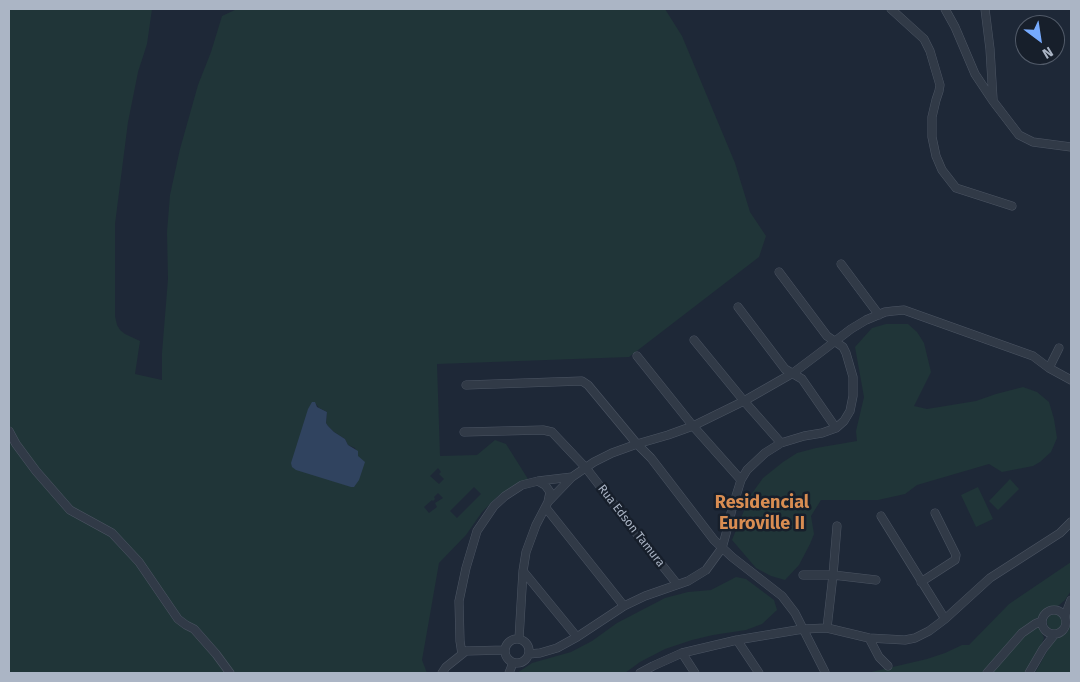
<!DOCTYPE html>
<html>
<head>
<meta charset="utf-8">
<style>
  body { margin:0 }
  #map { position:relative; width:1080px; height:682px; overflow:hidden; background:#1e2837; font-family:"Fira Sans",sans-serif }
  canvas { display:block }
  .frame { position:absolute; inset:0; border:10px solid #abb5c5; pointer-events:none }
  .north { position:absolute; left:1015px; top:15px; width:50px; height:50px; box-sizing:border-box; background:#171f2b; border:1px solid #525b69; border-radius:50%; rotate:149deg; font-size:14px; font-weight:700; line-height:20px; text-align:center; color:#abb5c5 }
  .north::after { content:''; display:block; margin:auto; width:18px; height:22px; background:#76aafe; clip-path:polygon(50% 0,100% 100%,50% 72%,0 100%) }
</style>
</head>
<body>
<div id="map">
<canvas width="1080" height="682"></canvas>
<div class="frame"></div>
<div class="north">N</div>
</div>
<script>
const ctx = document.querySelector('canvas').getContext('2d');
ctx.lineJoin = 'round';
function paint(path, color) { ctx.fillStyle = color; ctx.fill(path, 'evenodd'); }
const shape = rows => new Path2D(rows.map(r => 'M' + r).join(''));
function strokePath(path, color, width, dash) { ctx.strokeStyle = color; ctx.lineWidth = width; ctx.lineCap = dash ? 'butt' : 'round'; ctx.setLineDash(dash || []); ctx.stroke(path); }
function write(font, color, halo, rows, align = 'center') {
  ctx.font = font + ' "Fira Sans",sans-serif'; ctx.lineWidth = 5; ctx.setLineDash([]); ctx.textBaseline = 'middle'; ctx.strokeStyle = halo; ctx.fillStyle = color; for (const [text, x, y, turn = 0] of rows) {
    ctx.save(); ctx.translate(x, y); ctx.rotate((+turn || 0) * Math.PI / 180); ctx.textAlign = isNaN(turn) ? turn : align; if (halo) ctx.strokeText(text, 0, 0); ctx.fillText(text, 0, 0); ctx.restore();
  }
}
const green = shape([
  [9,9,152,9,147,44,138,72,128,122,115,224,115,316,117,325,120,330,125,334,140,341,135,374,162,380,162,353,168,279,167,232,170,195,180,149,198,85,211,52,222,16,237,9,665,9,682,36,735,163,750,212,766,236,759,257,629,357,437,364,440,456,477,455,495,440,506,444,528,479,510,488,498,496,482,512,466,535,439,563,422,660,427,673,9,673],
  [316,404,319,408,327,412,326,423,328,426,334,432,345,439,348,445,355,448,358,456,292,467],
  [438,468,441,472,439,474,444,479,439,484,430,476],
  [474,487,481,494,457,518,450,511],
  [438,493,443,498,435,503,437,507,429,513,424,507,432,500,433,501,435,499,434,497],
  [886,324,908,324,917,332,924,343,931,372,914,406,927,409,976,401,996,394,1023,387,1037,392,1049,402,1054,419,1057,438,1051,452,1040,462,1033,466,1002,472,989,464,917,485,905,494,878,500,821,500,811,516,814,534,810,544,799,565,785,580,771,576,756,568,732,540,750,496,763,478,783,462,797,453,816,448,857,441,856,431,864,397,855,347,872,328],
  [1010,479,1019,489,998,510,989,501],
  [978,487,993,519,976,527,961,495],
  [1071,562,1071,591,1065,600,1058,606,1047,610,1042,613,1039,619,984,673,867,673,927,659,945,653,962,645,969,645,1009,604],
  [736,577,746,579,774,600,777,610,762,624,746,630,713,635,692,640,665,649,640,662,625,673,517,673,532,663,571,652,592,641,617,623,665,598,688,592,711,590],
  [1071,607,1071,672,1070,673,1035,673,1054,639,1062,636,1068,631,1070,623,1069,615],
  '1047 622a8 8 0 1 1 16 0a8 8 0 1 1-16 0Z',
  [1037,627,1040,628,1044,638,1040,648,1025,673,991,673,1024,634]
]);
const water = shape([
  [312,402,315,402,317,407,327,412,326,423,328,426,334,432,345,439,348,445,358,451,358,456,365,462,359,480,354,487,351,487,296,470,292,467,291,463,308,409]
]);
const minor = shape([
  [891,9,924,39,930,51,940,85,939,91,936,100,932,117,932,137,936,156,942,170,956,188,1012,206],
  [945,9,955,27,975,74,993,101,1019,135,1033,142,1071,147],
  [985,9,990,49,993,99],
  [841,264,879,315],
  [738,307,785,369,802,379,836,428],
  [694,340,744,401,781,443],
  [637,356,693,426,741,480],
  [1049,368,1059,348],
  [466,385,582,381,588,385,637,444,651,458,714,540,732,557,782,596,795,613,825,672],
  [9,431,16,444,36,471,70,510,112,533,139,562,178,619,186,625,194,629,216,654,230,673],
  [464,432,543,430,552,432,586,468,630,525,677,584],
  [538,481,545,485,550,492,548,502],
  [546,508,624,606],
  [881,516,945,619],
  [523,571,577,637],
  [803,575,833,575,876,580],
  [921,582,955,560,956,555,935,513],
  '1042 622a12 12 0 1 1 24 0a12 12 0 1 1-24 0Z',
  [1065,618,1066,613,1071,600],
  [827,628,833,575,837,526],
  [869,638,879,657,888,666],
  '505 651a12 12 0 1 1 24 0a12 12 0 1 1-24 0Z',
  [519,639,523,571,526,552,536,525,548,502,572,477,594,462,612,453,637,444,668,435,693,426,744,401,793,373,817,355,851,329,866,320,885,312,893,311,904,310,1033,356,1049,368,1071,380],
  [737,640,759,673],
  [682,653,695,673],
  [462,654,460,641,459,601,466,568,477,531,494,506,505,496,522,485,538,481,572,477],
  [529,654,540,653,557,648,577,637,624,606,645,596,688,581,706,570,722,548,727,530,732,509,741,480,747,470,765,453,781,443,804,436,822,433,836,428,844,421,850,411,853,396,853,377,846,353,843,347,827,336,779,272],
  [442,673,446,667,466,651,505,650],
  [509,673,513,663],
  [640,673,653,666,682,653,737,640,803,629,827,628,869,638,905,640,915,638,929,631,945,619,990,578,1060,533,1071,522],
  [987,673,1022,633,1035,624,1042,621],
  [1029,673,1043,649,1055,634]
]);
const streetNames = [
  ["Rua Edson Tamura",631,526,52]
];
const districtNames = [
  ["Residencial",762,503],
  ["Euroville II",762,524]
];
paint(green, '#203538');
paint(water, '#30435f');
strokePath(minor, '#4c5563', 9);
strokePath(minor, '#313a47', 8);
write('12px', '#abb5c5', '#171f2b', streetNames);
write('bold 18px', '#d98d52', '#171f2b', districtNames);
</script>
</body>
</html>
